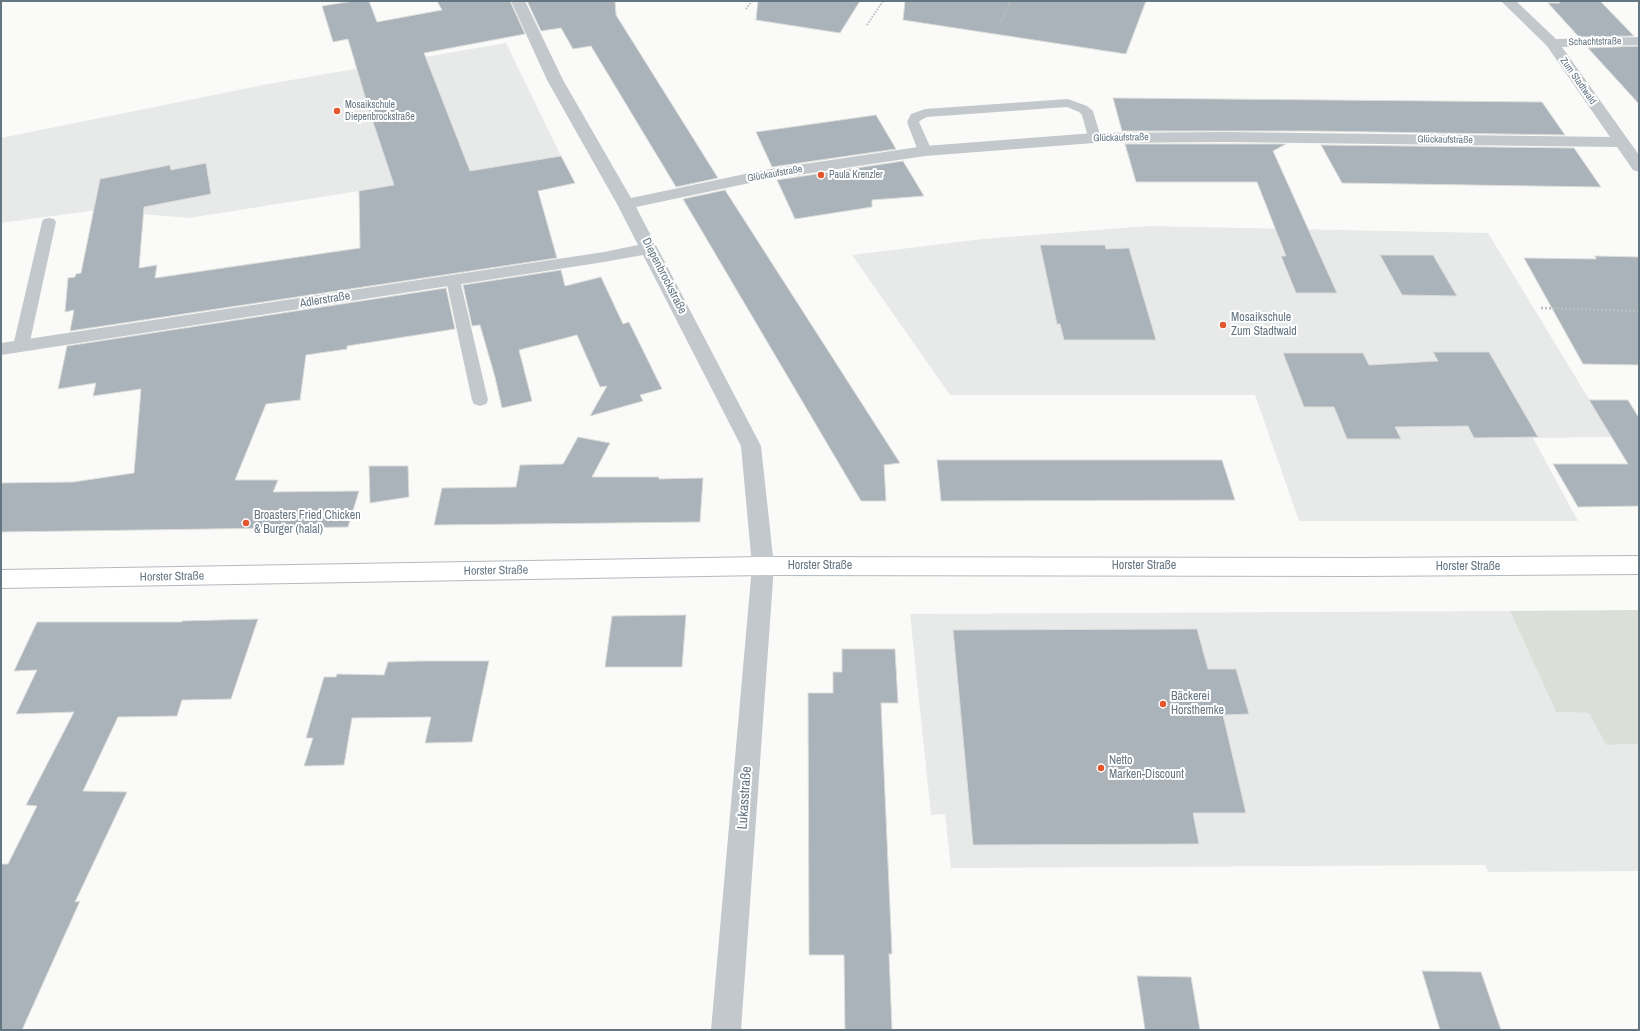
<!DOCTYPE html>
<html>
<head>
<meta charset="utf-8">
<style>
  body { margin:0 }
  #map { position:relative; width:1640px; height:1031px; overflow:hidden; background:#fafaf8; font-family:"Archivo Narrow",sans-serif }
  canvas { display:block }
  .frame { position:absolute; inset:0; border:2px solid #657683; pointer-events:none }
</style>
</head>
<body>
<div id="map">
<canvas width="1640" height="1031"></canvas>
<div class="frame"></div>
</div>
<script>
const ctx = document.querySelector('canvas').getContext('2d');
ctx.lineJoin = 'round';
function paint(path, color) { ctx.fillStyle = color; ctx.fill(path, 'evenodd'); }
const shape = rows => new Path2D(rows.map(r => 'M' + r).join(''));
function strokePath(path, color, width, dash) { ctx.strokeStyle = color; ctx.lineWidth = width; ctx.lineCap = dash ? 'butt' : 'round'; ctx.setLineDash(dash || []); ctx.stroke(path); }
function write(font, color, halo, rows, align = 'center') {
  ctx.font = font + ' "Archivo Narrow",sans-serif'; ctx.lineWidth = 4; ctx.setLineDash([]); ctx.textBaseline = 'middle'; ctx.strokeStyle = halo; ctx.fillStyle = color; for (const [text, x, y, turn = 0] of rows) {
    ctx.save(); ctx.translate(x, y); ctx.rotate((+turn || 0) * Math.PI / 180); ctx.textAlign = isNaN(turn) ? turn : align; if (halo) ctx.strokeText(text, 0, 0); ctx.fillText(text, 0, 0); ctx.restore();
  }
}
const built = shape([
  [506,43,561,156,359,191,189,218,97,210,1,223,1,138,268,84],
  [1147,226,1488,233,1612,437,1533,438,1578,521,1299,521,1255,395,950,395,852,255,983,239],
  [1510,611,1556,712,1589,713,1606,745,1639,744,1639,871,1488,872,1485,865,951,868,945,814,931,815,910,614]
]);
const green = shape([
  [1639,610,1639,744,1606,745,1589,713,1556,712,1510,611]
]);
const building = shape([
  [354,1,369,1,377,22,442,10,437,1,510,1,525,34,424,53,470,171,561,156,575,183,538,191,557,258,70,331,74,310,65,312,68,278,75,277,76,274,81,273,100,179,170,165,171,170,206,163,211,194,144,207,139,268,157,265,155,278,360,248,359,191,394,185,369,110,348,39,333,42,322,6,354,1],
  [527,1,615,1,616,15,718,178,676,187,591,46,573,49,561,28,541,31,527,1],
  [758,1,860,1,840,33,756,20,758,1],
  [905,1,1146,1,1126,54,903,20,905,1],
  [1558,1,1600,1,1634,36,1579,37,1548,3,1560,3,1558,1],
  [1639,46,1639,104,1588,48,1639,46],
  [1113,98,1542,102,1565,135,1314,131,1122,131,1113,98],
  [876,115,896,149,772,167,756,132,876,115],
  [1125,144,1286,144,1273,151,1337,293,1296,293,1281,256,1286,256,1257,182,1136,182,1125,144],
  [1321,145,1574,148,1601,187,1342,183,1321,145],
  [903,161,924,196,872,200,872,207,795,219,777,180,903,161],
  [725,190,900,463,884,465,886,501,861,501,683,199,725,190],
  [1040,245,1105,245,1106,249,1129,248,1156,340,1064,340,1060,324,1057,324,1040,245],
  [1380,255,1433,255,1457,296,1402,295,1380,255],
  [1595,256,1639,257,1639,365,1583,364,1524,258,1596,259,1595,256],
  [561,270,565,286,601,277,623,324,629,322,662,389,640,395,643,401,590,416,607,386,600,387,577,335,519,350,532,401,502,408,495,377,480,325,472,326,463,285,561,270],
  [446,288,455,329,347,346,347,349,306,355,300,400,266,404,235,480,278,480,273,492,359,491,348,527,1,532,1,483,73,482,134,473,141,389,93,396,96,383,58,389,67,346,446,288],
  [1433,352,1489,352,1538,437,1474,438,1468,426,1395,427,1401,439,1347,439,1334,407,1304,407,1283,353,1363,353,1369,365,1438,361,1433,352],
  [1589,400,1628,400,1639,418,1639,506,1578,507,1553,464,1628,464,1589,400],
  [578,437,610,443,592,477,659,477,659,479,703,478,700,522,434,525,442,488,516,487,520,465,563,464,578,437],
  [937,460,1222,460,1235,500,941,501,937,460],
  [369,466,408,466,409,497,370,503,369,466],
  [686,615,682,667,605,667,612,616,686,615],
  [258,619,231,699,182,700,177,716,118,717,83,791,127,792,75,902,80,901,22,1030,1,1030,1,864,8,864,37,806,26,805,74,712,16,714,37,670,14,671,37,622,182,622,182,621,258,619],
  [1197,629,1208,669,1236,669,1249,714,1223,715,1246,813,1193,813,1199,844,973,845,953,630,1197,629],
  [842,649,895,649,898,703,881,703,892,954,889,954,892,1030,845,1030,844,955,809,955,808,693,833,693,833,672,842,672,842,649],
  [420,661,489,661,472,742,425,743,431,717,352,718,344,765,304,766,313,738,306,738,324,677,336,677,337,674,384,675,388,662,420,661],
  [1422,971,1481,972,1501,1030,1440,1030,1422,971],
  [1137,976,1191,977,1200,1030,1145,1030,1137,976]
]);
const pathFar1 = shape([
  [746,9,752,1],
  [1001,22,1011,1],
  [867,25,883,1]
]);
const path = shape([
  [1541,308,1639,311]
]);
const lane = shape([
  [1068,99,1087,106,1093,111,1101,138,1099,141,1089,141,1082,115,1079,112,1067,107,927,117,921,120,919,122,932,151,930,154,925,155,920,154,918,151,907,122,911,114,925,109,1068,99],
  [49,218,54,219,56,222,29,346,27,350,21,351,15,350,13,346,42,222,44,219,49,218],
  [453,275,458,277,460,280,488,400,486,404,480,406,474,404,472,400,446,280,448,277,453,275]
]);
const street = shape([
  [511,1,525,1,563,80,631,198,764,170,925,146,1094,133,1226,132,1610,137,1547,46,1501,1,1516,1,1556,39,1639,37,1639,45,1562,47,1639,155,1639,172,1633,170,1617,147,1226,142,1094,143,925,156,764,180,636,207,761,446,774,566,741,1030,711,1030,752,566,741,446,643,255,604,262,1,355,1,343,604,252,638,245,617,204,547,80,511,1]
]);
const secondary = shape([
  [1639,556,1639,574,1362,576,763,575,1,588,1,570,763,557,1362,558,1639,556]
]);
const markers = [
  [337,111,4,"#e4572e"],
  [821,175,4,"#e4572e"],
  [1223,325,4,"#e4572e"],
  [246,523,4,"#e4572e"],
  [1163,704,4,"#e4572e"],
  [1101,768,4,"#e4572e"]
];
const farStreetnames = [
  ["Schachtstraße",1595,42,-1],
  ["Zum Stadtwald",1578,81,55],
  ["Glückaufstraße",1121,138,-1],
  ["Glückaufstraße",1445,140,1],
  ["Glückaufstraße",775,174,-10]
];
const farPoinames = [
  ["Mosaikschule",345,105],
  ["Diepenbrockstraße",345,117],
  ["Paula Krenzler",829,175]
];
const streetNames = [
  ["Diepenbrockstraße",664,276,63],
  ["Adlerstraße",325,300,-9],
  ["Horster Straße",820,566],
  ["Horster Straße",1144,566],
  ["Horster Straße",1468,567],
  ["Horster Straße",496,571,-1],
  ["Horster Straße",172,577,-1]
];
const poiNames = [
  ["Mosaikschule",1231,318],
  ["Zum Stadtwald",1231,332],
  ["Broasters Fried Chicken",254,516],
  ["& Burger (halal)",254,530],
  ["Bäckerei",1171,697],
  ["Horsthemke",1171,711],
  ["Netto",1109,761],
  ["Marken-Discount",1109,775]
];
const nearStreetnames = [
  ["Lukasstraße",745,798,-86]
];
paint(built, '#e8e9e9');
paint(green, '#dadfd7');
paint(building, '#aab3b9');
strokePath(building, '#dcdcda', 1);
strokePath(secondary, '#b3babf', 2);
strokePath(pathFar1, '#bbbfc2', 2, [1.5, 1.5]);
strokePath(path, '#bbbfc2', 2.5, [2, 2]);
paint(lane, '#c3c8cc');
paint(street, '#c3c8cc');
paint(secondary, '#fff');
for (const [x, y, r, color] of markers) { const dot = new Path2D(); dot.arc(x, y, r, 0, 2 * Math.PI); ctx.fillStyle = color; ctx.fill(dot); strokePath(dot, '#fff', 1.5); }
write('10px', '#657683', '#fff', farStreetnames);
write('10px', '#657683', '#fff', farPoinames, 'left');
write('12px', '#657683', '#fff', streetNames);
write('12px', '#657683', '#fff', poiNames, 'left');
write('14px', '#657683', '#fff', nearStreetnames);
</script>
</body>
</html>
